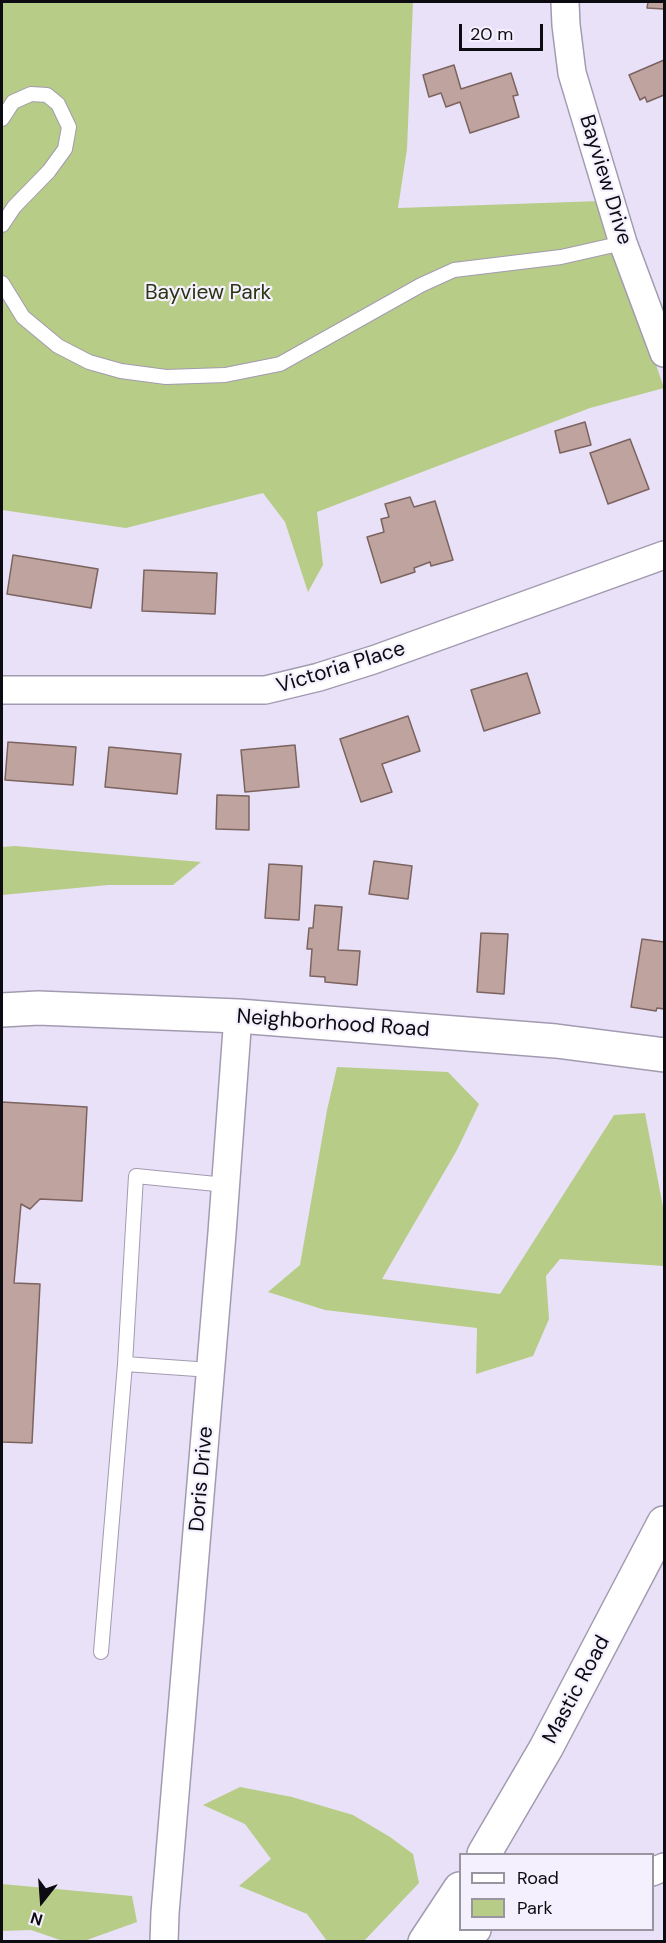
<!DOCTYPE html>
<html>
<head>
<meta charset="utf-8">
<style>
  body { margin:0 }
  #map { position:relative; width:666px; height:1943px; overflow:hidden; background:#e9e1f8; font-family:"DM Sans",sans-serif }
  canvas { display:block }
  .frame { position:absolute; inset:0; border:3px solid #0d0b12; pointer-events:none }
  .legend { position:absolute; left:459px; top:1853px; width:195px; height:78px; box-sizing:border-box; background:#f5f0fe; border:2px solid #9894a0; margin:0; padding:8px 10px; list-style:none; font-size:18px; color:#0d0b12 }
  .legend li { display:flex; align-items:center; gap:12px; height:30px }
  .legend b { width:30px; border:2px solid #9894a0 }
  .north { position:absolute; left:12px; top:1871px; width:60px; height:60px; -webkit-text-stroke:4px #f5f0fe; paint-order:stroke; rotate:197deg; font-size:16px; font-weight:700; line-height:24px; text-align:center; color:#0d0b12 }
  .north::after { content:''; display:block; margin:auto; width:21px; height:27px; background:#0d0b12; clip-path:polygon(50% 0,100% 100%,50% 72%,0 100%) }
  .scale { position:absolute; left:459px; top:24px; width:84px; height:27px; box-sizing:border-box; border:3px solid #0d0b12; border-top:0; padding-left:8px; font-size:18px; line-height:21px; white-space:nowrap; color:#0d0b12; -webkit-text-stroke:4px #f5f0fe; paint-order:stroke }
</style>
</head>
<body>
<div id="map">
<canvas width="666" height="1943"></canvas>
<div class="frame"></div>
<ul class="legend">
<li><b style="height:8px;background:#fff"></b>Road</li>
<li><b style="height:16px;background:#b7cc87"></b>Park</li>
</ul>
<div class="north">N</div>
<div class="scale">20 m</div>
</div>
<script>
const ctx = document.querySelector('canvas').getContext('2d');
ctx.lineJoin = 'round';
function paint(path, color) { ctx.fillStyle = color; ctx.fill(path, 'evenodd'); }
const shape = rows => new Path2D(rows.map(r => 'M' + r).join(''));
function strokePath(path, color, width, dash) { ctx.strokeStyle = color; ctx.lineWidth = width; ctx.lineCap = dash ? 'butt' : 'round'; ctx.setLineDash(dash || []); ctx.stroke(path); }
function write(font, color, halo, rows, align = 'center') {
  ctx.font = font + ' "DM Sans",sans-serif'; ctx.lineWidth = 4.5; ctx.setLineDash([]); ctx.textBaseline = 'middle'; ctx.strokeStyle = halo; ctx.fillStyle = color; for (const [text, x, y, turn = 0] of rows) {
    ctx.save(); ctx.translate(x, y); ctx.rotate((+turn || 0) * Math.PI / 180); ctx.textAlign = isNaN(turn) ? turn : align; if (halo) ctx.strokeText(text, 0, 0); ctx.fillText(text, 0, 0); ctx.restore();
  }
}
const green = shape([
  [2,2,413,2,407,149,398,208,600,201,664,388,590,408,317,512,323,565,308,592,285,522,263,493,126,528,2,510,3,465,2,462],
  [15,846,201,862,173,885,108,885,2,895,2,847],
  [337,1067,448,1072,479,1104,457,1150,382,1279,500,1294,614,1115,645,1113,664,1212,664,1266,560,1259,546,1276,549,1319,533,1356,476,1374,477,1328,325,1310,268,1292,300,1265,327,1110],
  [240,1787,292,1797,353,1815,390,1837,413,1854,419,1883,364,1941,327,1941,307,1914,239,1886,271,1859,245,1824,203,1805],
  [2,1884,132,1896,137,1922,84,1941,63,1941,31,1930,2,1931]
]);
const building = shape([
  [648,2,664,2,664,9,647,8,648,2],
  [664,60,664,95,647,102,645,97,640,100,629,75,664,60],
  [454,65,461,89,511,73,518,95,513,96,519,117,470,133,460,102,446,107,441,93,429,97,423,75,454,65],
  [585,422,591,445,560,453,555,431,585,422],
  [630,439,649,489,608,504,590,453,630,439],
  [410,497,414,507,435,501,453,560,431,566,430,562,414,568,415,572,381,583,367,537,384,532,381,519,389,517,385,504,410,497],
  [13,555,98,569,91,608,7,594,13,555],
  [144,570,217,573,215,614,142,611,144,570],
  [527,673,540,713,484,731,471,690,527,673],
  [408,716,420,751,382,764,392,792,361,802,340,739,408,716],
  [8,742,76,747,73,785,5,780,8,742],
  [295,745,299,787,245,792,241,750,295,745],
  [109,747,181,754,177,794,105,787,109,747],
  [217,795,249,796,249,830,216,829,217,795],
  [374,861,412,866,408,899,369,894,374,861],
  [269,864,302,866,299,920,265,918,269,864],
  [315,905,342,907,338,950,360,951,357,985,325,982,325,977,310,976,312,949,307,949,309,928,313,928,315,905],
  [481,933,508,934,504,994,477,992,481,933],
  [642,939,664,942,664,1009,657,1008,656,1011,631,1007,642,939],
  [2,1102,87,1107,82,1201,40,1199,30,1209,21,1204,14,1283,40,1284,32,1443,2,1442,2,1102]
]);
const lane = shape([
  [2,119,13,102,31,94,47,95,58,104,69,127,65,149,49,171,14,207,2,225],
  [2,283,23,317,58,346,89,362,121,371,166,377,225,375,280,364,421,285,454,270,561,257,623,243],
  [211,1370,125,1364,136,1176,226,1185],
  [101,1652,125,1364]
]);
const street = shape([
  [565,2,566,25,572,73,623,243,664,353],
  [2,690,265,690,319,677,373,660,664,555],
  [652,1872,664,1867],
  [164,1942,165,1913,222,1233,238,1016],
  [426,1942,477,1930]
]);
const secondary = shape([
  [2,1010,38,1008,238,1016,556,1041,664,1055],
  [484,1854,546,1748,664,1523],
  [425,1942,460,1889]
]);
const streetNames = [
  ["Bayview Drive",605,180,73],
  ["Victoria Place",341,668,-17],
  ["Neighborhood Road",333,1024,4],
  ["Doris Drive",202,1479,-85],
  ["Mastic Road",577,1690,-62]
];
const parkNames = [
  ["Bayview Park",208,293]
];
paint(green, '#b7cc87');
paint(building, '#bea39f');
strokePath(building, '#7b635f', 1.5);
strokePath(lane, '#a29bb0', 16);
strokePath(street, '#a29bb0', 30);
strokePath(secondary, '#a29bb0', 36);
strokePath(lane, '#fff', 14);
strokePath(street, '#fff', 27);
strokePath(secondary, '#fff', 33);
write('21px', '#0d0b12', '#f5f0fe', streetNames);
write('21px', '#2a3312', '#f5f0fe', parkNames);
</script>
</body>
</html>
